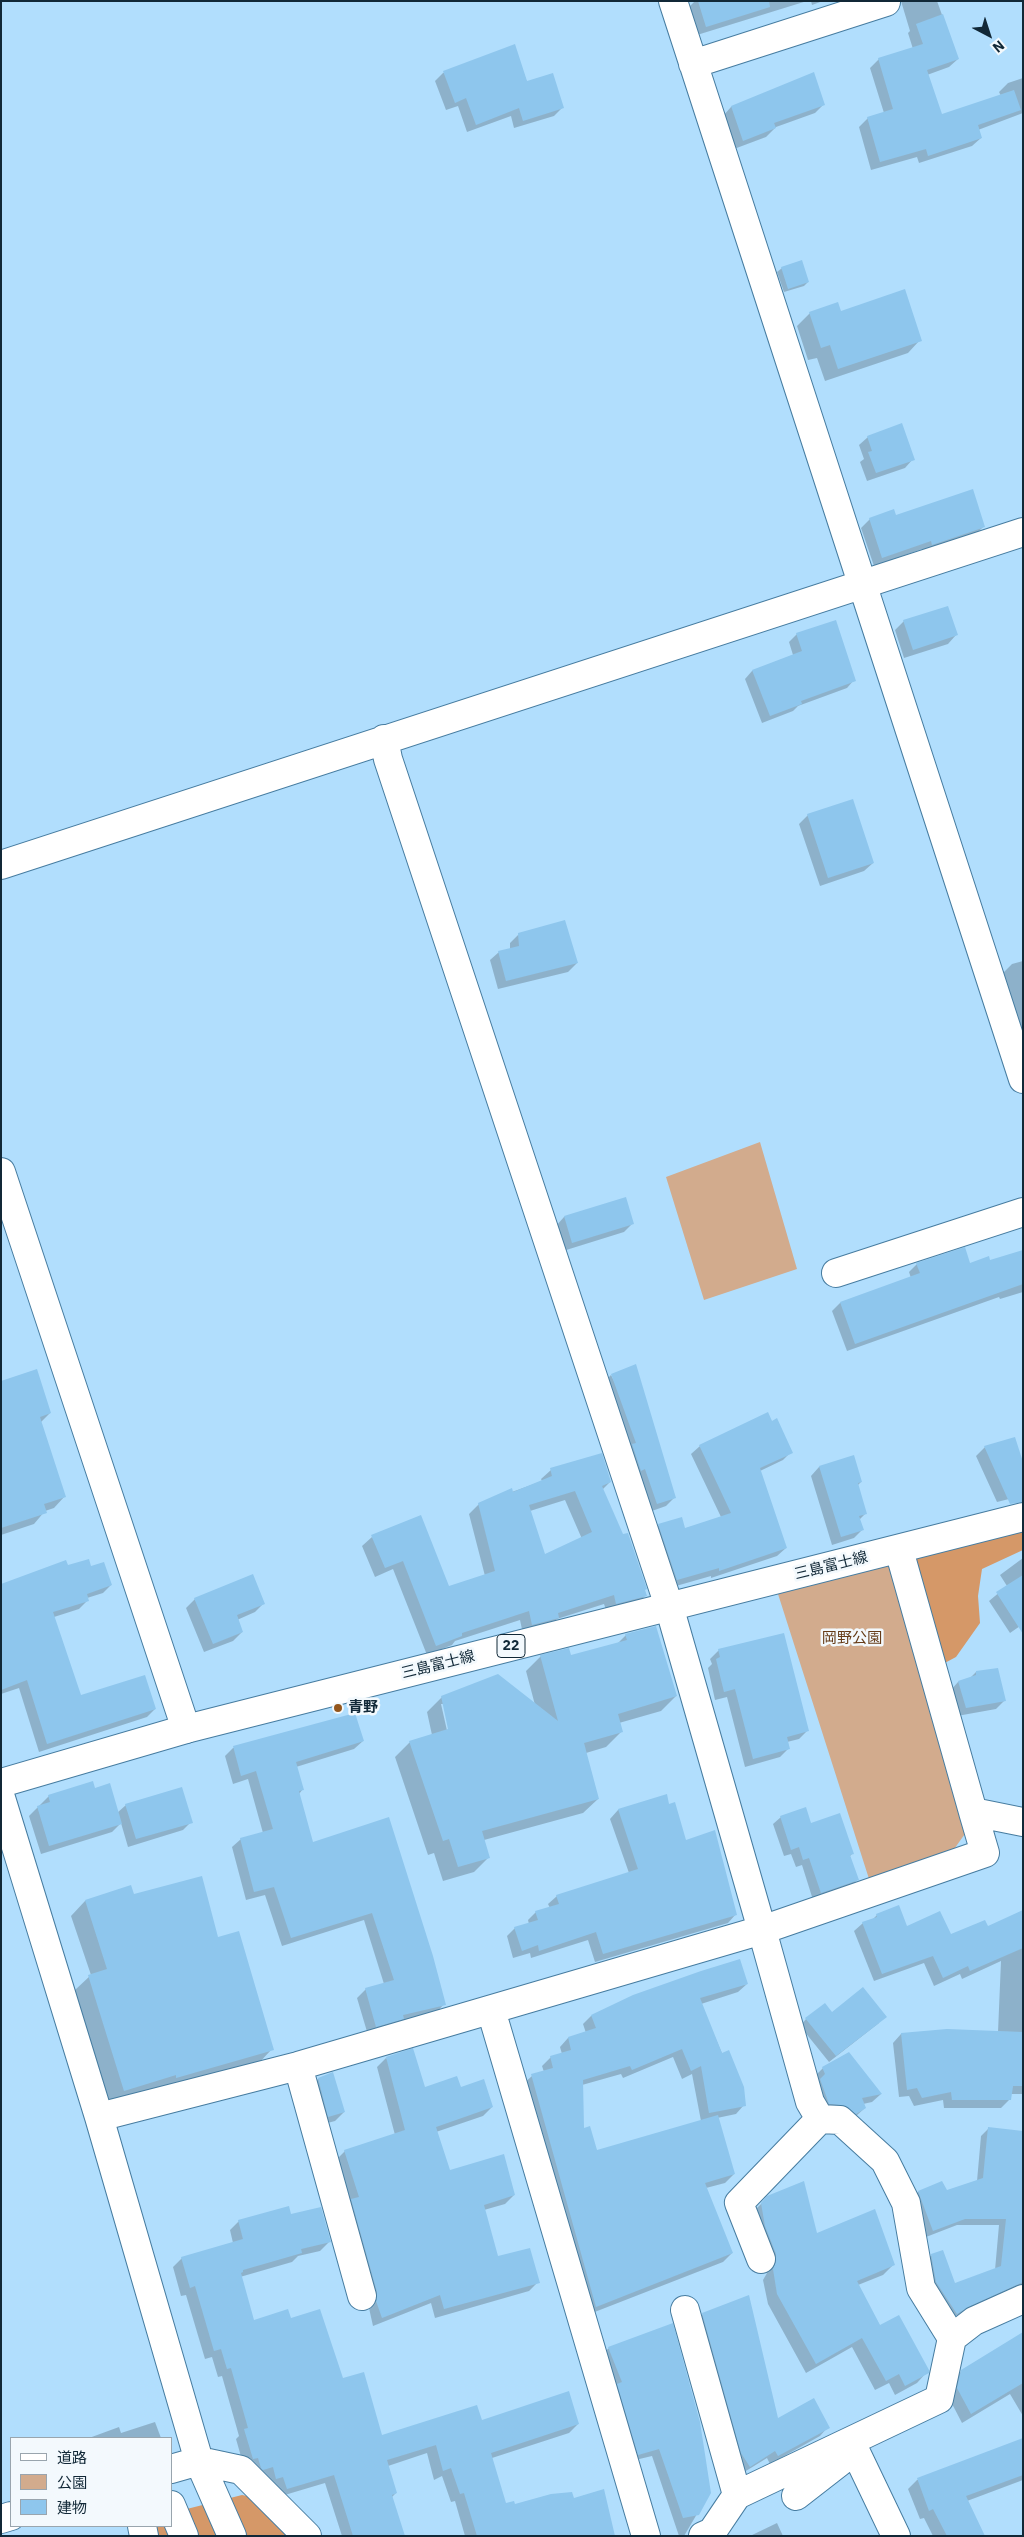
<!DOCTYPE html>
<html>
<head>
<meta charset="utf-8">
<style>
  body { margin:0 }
  #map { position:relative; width:1024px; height:2537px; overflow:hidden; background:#b1defd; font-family:"IBM Plex Sans","Noto Sans JP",sans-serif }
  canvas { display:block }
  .frame { position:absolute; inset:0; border:2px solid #112837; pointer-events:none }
  .legend { position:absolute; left:10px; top:2437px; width:162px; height:90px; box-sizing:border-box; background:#f3f9fd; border:1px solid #99a5ae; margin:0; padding:6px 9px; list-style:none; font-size:15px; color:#112837 }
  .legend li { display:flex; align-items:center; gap:10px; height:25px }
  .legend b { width:25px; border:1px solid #99a5ae }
  .north { position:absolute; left:964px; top:10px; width:50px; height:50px; -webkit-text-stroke:4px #f3f9fd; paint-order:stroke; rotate:140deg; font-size:14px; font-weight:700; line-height:20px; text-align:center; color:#112837 }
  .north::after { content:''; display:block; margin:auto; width:18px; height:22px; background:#112837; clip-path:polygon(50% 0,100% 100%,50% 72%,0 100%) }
</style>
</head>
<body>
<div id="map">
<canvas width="1024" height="2537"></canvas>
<div class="frame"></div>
<ul class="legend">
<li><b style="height:6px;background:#fff"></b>道路</li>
<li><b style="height:14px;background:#d2ab8d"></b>公園</li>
<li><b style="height:14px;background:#8ec6ed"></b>建物</li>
</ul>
<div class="north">N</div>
</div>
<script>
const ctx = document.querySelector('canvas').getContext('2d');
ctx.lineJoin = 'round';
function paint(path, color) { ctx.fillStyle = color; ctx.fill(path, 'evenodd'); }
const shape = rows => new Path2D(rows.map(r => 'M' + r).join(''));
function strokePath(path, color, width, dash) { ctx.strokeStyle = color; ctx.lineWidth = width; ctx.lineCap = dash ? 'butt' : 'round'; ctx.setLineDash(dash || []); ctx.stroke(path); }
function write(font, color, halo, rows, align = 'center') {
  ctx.font = font + ' "IBM Plex Sans","Noto Sans JP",sans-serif'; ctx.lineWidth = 5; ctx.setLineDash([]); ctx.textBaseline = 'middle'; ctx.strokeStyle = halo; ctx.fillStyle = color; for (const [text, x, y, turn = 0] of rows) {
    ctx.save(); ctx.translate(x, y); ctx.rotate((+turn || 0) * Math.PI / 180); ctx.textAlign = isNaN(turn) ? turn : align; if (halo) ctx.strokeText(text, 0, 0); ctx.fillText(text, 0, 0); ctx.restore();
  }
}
const green = shape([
  [760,1142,797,1269,704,1300,666,1177],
  [890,1565,967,1831,952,1852,870,1882,778,1594]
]);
const forest = shape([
  [1023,1529,1023,1550,982,1569,978,1596,980,1623,956,1657,939,1666,910,1558],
  [242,2495,293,2505,312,2536,138,2536,136,2526,171,2526,171,2513]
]);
const shadow = shape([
  [695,1,807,1,697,35,689,7],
  [811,1,823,1,812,5],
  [901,1,937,1,958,59,949,67,927,75,941,116,1001,96,999,92,1008,83,1023,78,1023,113,978,130,981,138,972,146,919,163,917,157,871,170,859,127,868,118,884,113,870,68,879,59,913,49,908,33,910,31],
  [514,46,527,82,562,108,554,116,514,128,511,116,467,132,458,106,446,110,435,81,443,73],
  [813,74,824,104,815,113,776,127,766,137,734,149,723,116,731,107],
  [782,268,808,282,804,286,784,292,777,272],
  [840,312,920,340,908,353,825,381,817,358,808,360,797,326,810,313],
  [868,437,913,459,905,468,867,481,860,462,864,459,859,445],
  [895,517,984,526,975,535,923,552,922,549,874,566,861,528,870,519],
  [904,621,956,635,948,644,904,658,895,630],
  [797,634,854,680,847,688,798,706,793,711,762,723,745,679,752,671,793,655,789,642],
  [808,815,873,863,864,871,820,886,799,824],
  [519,934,577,963,568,972,498,989,490,960,499,952,510,949,510,943],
  [1023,961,1023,1048,1002,974,1012,964],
  [625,1199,632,1224,624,1232,563,1251,556,1226,564,1217],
  [1023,1259,1023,1292,1000,1299,999,1297,847,1351,832,1311,840,1303,911,1278,909,1272,917,1264,969,1264],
  [611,1375,674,1498,666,1506,649,1512,603,1383],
  [1,1381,50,1413,40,1423,65,1496,54,1508,45,1511,34,1524,1,1535],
  [767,1414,791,1452,783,1460,760,1471,786,1548,777,1556,711,1578,711,1576,669,1588,651,1533,659,1525,684,1529,721,1517,691,1454,700,1446],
  [985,1447,1021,1496,997,1502,976,1456],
  [853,1457,861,1482,857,1486,866,1513,859,1520,862,1530,854,1538,832,1545,811,1476,819,1467],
  [551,1470,610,1482,602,1490,645,1596,636,1605,607,1613,604,1604,557,1619,549,1627,523,1634,520,1620,455,1641,452,1645,427,1655,393,1569,375,1577,362,1546,372,1537,449,1588,485,1576,469,1514,479,1504,542,1481,541,1479],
  [565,1500,582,1539,544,1555,530,1511],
  [1023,1558,1023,1624,1010,1633,989,1601,1007,1586,1000,1575],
  [68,1567,91,1568,111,1585,103,1593,87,1598,87,1601,79,1609,54,1617,80,1696,155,1709,147,1717,39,1752,19,1688,1,1694,1,1585],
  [195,1599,263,1604,255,1612,237,1620,242,1632,233,1641,204,1652,186,1608],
  [626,1635,676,1696,661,1711,619,1723,621,1732,606,1747,586,1753,598,1799,583,1813,484,1840,489,1857,474,1872,443,1881,434,1853,428,1855,395,1757,410,1742,432,1735,427,1712,442,1697,535,1705,526,1671,541,1656,570,1657,617,1644],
  [441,1704,444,1704,451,1735,448,1735],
  [719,1650,808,1730,799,1739,787,1742,789,1748,780,1757,745,1767,727,1697,715,1700,708,1668,712,1664,710,1659],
  [976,1672,1004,1701,996,1709,957,1716,950,1691,958,1682,970,1678],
  [354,1714,363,1741,354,1749,296,1767,303,1789,299,1794,312,1844,388,1818,444,2004,436,2013,368,2035,357,1998,366,1989,384,1984,364,1920,282,1946,265,1895,246,1900,232,1847,241,1839,263,1833,248,1779,233,1784,225,1756,233,1748],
  [94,1789,117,1813,126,1805,191,1822,183,1830,128,1847,121,1823,112,1832,41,1854,29,1816,49,1796],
  [666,1795,668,1806,685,1842,736,1914,728,1923,595,1962,588,1940,531,1958,530,1953,513,1958,507,1936,515,1928,529,1924,528,1920,536,1912,550,1908,548,1904,557,1896,629,1873,610,1819,618,1810],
  [781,1817,810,1824,852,1854,849,1857,857,1880,850,1887,813,1900,802,1865,796,1867,791,1854,784,1856,773,1824],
  [133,1895,217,1939,272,2049,258,2064,109,2105,75,1990,91,1975,71,1916,85,1901],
  [1023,1912,1023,2094,1010,2094,1010,2099,1001,2108,944,2108,943,2100,914,2106,909,2096,899,2097,893,2043,901,2034,947,2030,998,2032,1001,1961,962,1979,960,1974,934,1986,924,1963,874,1981,854,1931,863,1923,872,1920,877,1915,906,1928,950,1936,987,1928],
  [747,1984,738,1992,701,2004,744,2105,736,2114,717,2118,734,2174,725,2183,706,2188,732,2253,723,2262,587,2315,523,2084,532,2076,544,2072,542,2066,551,2057,562,2054,560,2047,568,2038,586,2033,583,2024,591,2016],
  [673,2057,682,2079,692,2074,701,2121,596,2151,582,2130,582,2085,621,2074,623,2078],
  [806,2019,879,2023,829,2062,800,2026],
  [386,2058,424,2089,460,2089,492,2107,483,2116,436,2132,450,2172,514,2195,505,2204,484,2210,498,2258,538,2282,529,2291,435,2318,431,2303,373,2326,336,2160,345,2151,395,2135,377,2067],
  [823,2068,881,2094,872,2102,863,2104,865,2108,856,2116,821,2112,814,2077],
  [332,2074,344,2112,335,2121,320,2125,310,2088,318,2079],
  [988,2129,1023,2132,1023,2284,959,2314,950,2320,924,2262,932,2255,954,2285,995,2270,999,2225,957,2225,926,2237,911,2199,918,2192,941,2183,946,2192,977,2181,981,2136],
  [768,2197,816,2235,893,2265,883,2275,858,2285,880,2326,927,2372,917,2383,895,2395,889,2383,875,2390,852,2347,806,2373,768,2304,763,2280,767,2273,766,2264,751,2214],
  [290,2216,329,2242,320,2251,298,2256,292,2262,240,2277,253,2322,290,2320,342,2379,381,2436,481,2422,578,2424,569,2433,492,2458,511,2536,465,2536,455,2501,451,2502,442,2476,434,2480,427,2453,388,2466,396,2493,392,2497,403,2536,342,2536,325,2483,278,2497,244,2467,236,2439,239,2436,222,2376,218,2377,212,2357,205,2359,186,2295,181,2296,173,2267,182,2258,233,2243,230,2230,239,2221],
  [703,2314,778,2419,828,2427,820,2436,770,2464,767,2458,741,2474,694,2322],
  [1023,2347,1023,2416,1010,2394,962,2423,949,2398,952,2380,962,2371],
  [609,2348,710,2492,684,2536,679,2536,652,2456,631,2461,601,2355],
  [155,2422,161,2438,89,2438,119,2427,121,2433],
  [1023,2439,1023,2480,967,2501,984,2536,933,2536,924,2518,920,2519,908,2489,917,2480],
  [777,2523,783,2536,750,2536]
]);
const building = shape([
  [698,1,769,1,770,7,706,27],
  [943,14,959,59,927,70,942,114,1014,90,1021,110,978,125,982,138,928,156,926,149,880,162,867,117,893,109,878,58,923,44,916,24],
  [515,44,527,81,553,73,564,108,523,121,519,108,476,125,466,98,455,103,443,71],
  [814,72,825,105,774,123,776,128,743,141,731,106],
  [802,260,809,282,788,289,781,267],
  [905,289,922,341,838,369,830,345,821,348,809,312,838,302,841,311],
  [902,423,915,460,876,473,868,452,872,451,867,436],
  [973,489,985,527,932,545,931,541,882,558,869,518,894,509,896,515],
  [948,606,958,635,913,650,903,620],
  [836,620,856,681,801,701,802,704,770,716,752,670,802,651,796,633],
  [853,799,874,863,828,878,807,814],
  [565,920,578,963,506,981,498,951,519,946,518,933],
  [626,1197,634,1224,572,1243,564,1216],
  [965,1247,970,1263,989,1256,990,1260,1023,1250,1023,1284,855,1344,840,1302,920,1273,916,1263],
  [636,1364,676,1498,657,1504,645,1469,641,1471,632,1444,636,1443,611,1374],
  [37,1369,51,1413,40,1417,66,1497,44,1504,47,1513,1,1528,1,1381],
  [768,1412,772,1421,777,1418,793,1453,760,1468,787,1548,719,1571,719,1568,677,1580,658,1524,682,1517,685,1528,731,1513,699,1445],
  [1015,1437,1023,1462,1023,1502,1010,1504,984,1446],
  [602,1453,611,1482,602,1486,623,1534,628,1533,647,1589,645,1590,647,1596,616,1604,614,1595,558,1613,559,1618,532,1625,529,1611,462,1633,462,1636,436,1646,403,1561,385,1568,371,1535,421,1515,449,1586,495,1571,478,1503,512,1488,513,1492,552,1476,550,1468],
  [575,1491,592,1532,545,1554,529,1505],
  [854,1455,862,1482,858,1483,867,1514,859,1516,864,1530,841,1537,819,1466],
  [89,1559,91,1566,104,1562,112,1585,87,1594,89,1601,53,1612,81,1695,145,1675,156,1709,47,1744,27,1680,1,1690,1,1584,66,1560,68,1565],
  [253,1574,265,1604,237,1615,243,1632,213,1644,194,1598],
  [1023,1575,1023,1634,996,1592],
  [656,1626,677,1696,618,1714,623,1732,584,1743,599,1799,482,1831,490,1858,458,1867,449,1839,443,1841,409,1741,448,1729,441,1696,498,1674,558,1721,540,1655,569,1648,571,1655,627,1640,625,1634],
  [784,1633,809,1731,787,1737,790,1749,753,1759,735,1689,724,1692,716,1659,720,1657,718,1649],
  [998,1668,1006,1701,966,1708,958,1681,976,1675,976,1671],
  [355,1713,364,1741,296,1762,304,1790,299,1791,313,1842,389,1817,433,1956,446,2005,403,2015,404,2019,376,2027,365,1988,394,1980,372,1913,291,1938,274,1887,254,1892,240,1838,273,1829,256,1771,241,1776,233,1746],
  [93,1781,95,1788,110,1783,122,1824,49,1846,37,1806,50,1802,48,1795],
  [182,1787,193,1823,136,1839,125,1804],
  [667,1794,669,1804,675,1802,686,1840,715,1830,737,1915,603,1954,596,1932,539,1951,538,1945,522,1951,514,1927,538,1920,535,1911,559,1904,556,1895,638,1869,618,1809],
  [806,1807,811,1823,840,1813,854,1854,850,1855,859,1880,821,1893,809,1858,803,1860,799,1847,791,1850,780,1816],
  [202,1876,218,1937,239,1931,274,2050,176,2078,176,2075,124,2091,88,1975,107,1969,85,1900,131,1885,134,1894],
  [899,1905,907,1926,940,1911,951,1934,985,1920,988,1926,1023,1910,1023,1948,970,1971,968,1966,943,1978,933,1956,882,1974,862,1922,877,1917,876,1914],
  [740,1959,748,1984,700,1998,722,2053,729,2050,744,2087,746,2106,709,2113,701,2066,691,2071,682,2049,632,2070,630,2066,583,2080,584,2128,590,2126,597,2150,718,2115,735,2174,705,2183,733,2253,596,2307,531,2074,553,2068,550,2056,571,2050,568,2037,596,2028,591,2015,633,1995,701,1971],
  [863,1987,887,2017,836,2056,805,2018,825,2003,832,2012],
  [947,2029,1023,2032,1023,2086,1013,2086,1011,2100,952,2100,951,2092,922,2098,917,2088,907,2090,901,2033],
  [413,2048,425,2087,457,2076,461,2087,484,2079,493,2107,436,2127,450,2170,504,2154,515,2195,484,2205,498,2256,530,2248,540,2283,444,2309,440,2295,382,2318,376,2301,377,2292,351,2199,359,2197,344,2150,405,2130,386,2057],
  [849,2052,882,2094,862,2098,866,2108,856,2114,841,2105,829,2104,820,2079,825,2074,822,2067],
  [333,2072,345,2112,328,2117,318,2078],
  [988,2127,1023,2131,1023,2282,968,2307,957,2314,936,2282,931,2254,943,2250,955,2283,1001,2266,1006,2219,965,2219,933,2231,918,2191,942,2181,947,2190,983,2178],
  [804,2181,817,2233,875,2209,895,2265,857,2281,880,2325,899,2315,929,2370,929,2373,905,2386,899,2374,886,2381,862,2338,816,2364,777,2294,773,2269,776,2262,776,2254,765,2226,761,2203,767,2196],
  [289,2206,291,2214,321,2207,331,2242,301,2249,302,2253,243,2270,243,2272,241,2273,254,2320,288,2309,291,2318,320,2309,343,2378,364,2372,382,2435,477,2405,482,2420,569,2391,579,2424,491,2453,506,2503,514,2501,515,2504,551,2494,572,2492,574,2498,604,2489,615,2536,477,2536,464,2493,460,2494,451,2468,443,2471,436,2445,387,2460,397,2493,392,2495,405,2536,353,2536,334,2475,287,2489,283,2477,276,2479,273,2467,263,2470,261,2468,258,2458,253,2459,244,2429,248,2428,231,2368,227,2369,221,2349,214,2351,195,2286,190,2288,181,2257,243,2239,238,2220],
  [749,2295,778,2418,814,2398,830,2428,778,2456,775,2451,750,2467,741,2453,702,2313],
  [673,2323,700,2422,711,2493,699,2515,683,2518,659,2449,638,2455,617,2384,622,2382,608,2347],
  [1023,2332,1023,2383,971,2414,957,2388,961,2370],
  [1023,2438,1023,2475,966,2496,985,2536,947,2536,933,2509,929,2511,917,2478]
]);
const minor = shape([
  [673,1,1023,1079],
  [693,64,886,2],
  [1,865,1023,532],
  [1,1172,186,1729],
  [836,1273,1023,1212],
  [899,1550,973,1812,1023,1822],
  [1,1798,99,2117,199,2461,171,2469],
  [491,2010,646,2536],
  [298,2066,362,2296],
  [99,2117,298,2066,762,1930,669,1606,388,759,384,739],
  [761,2259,739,2203,820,2119],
  [685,2310,737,2495],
  [952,2338,921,2288,906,2203,885,2161,840,2120,820,2119,810,2102,762,1930,985,1853,973,1812],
  [851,2442,896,2536],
  [199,2461,241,2470,307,2536],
  [199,2461,232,2536],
  [796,2496,850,2454],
  [171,2505,184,2536],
  [1,2519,11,2516],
  [142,2526,144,2536],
  [703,2536,712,2532,737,2495,939,2399,952,2338,974,2321,1023,2299]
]);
const major = shape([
  [1,1783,186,1729,1023,1517]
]);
const markers = [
  [338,1708,5,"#94561c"]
];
const shields = [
  [511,1646,28]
];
const shieldNames = [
  ["22",511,1646]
];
const streetNames = [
  ["三島富士線",831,1566,-14],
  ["三島富士線",438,1665,-14]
];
const parkNames = [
  ["岡野公園",852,1639]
];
const poiNames = [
  ["青野",348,1708]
];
paint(green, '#d2ab8d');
paint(forest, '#d59868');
paint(shadow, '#0003');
paint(building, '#8ec6ed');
strokePath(minor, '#467ca0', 30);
strokePath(major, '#467ca0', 30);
strokePath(minor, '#fff', 28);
strokePath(major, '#fff', 28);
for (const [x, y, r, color] of markers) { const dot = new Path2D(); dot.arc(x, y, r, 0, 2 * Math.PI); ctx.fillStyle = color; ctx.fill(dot); strokePath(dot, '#f3f9fd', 2); }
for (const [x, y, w] of shields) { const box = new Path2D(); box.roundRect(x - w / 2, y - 11.5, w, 23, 4); ctx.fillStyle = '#f3f9fd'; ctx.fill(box); strokePath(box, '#112837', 1); }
write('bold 14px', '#112837', null, shieldNames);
write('15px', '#112837', '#f3f9fd', streetNames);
write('15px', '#663c18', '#f3f9fd', parkNames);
write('bold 15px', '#112837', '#f3f9fd', poiNames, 'left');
</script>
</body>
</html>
